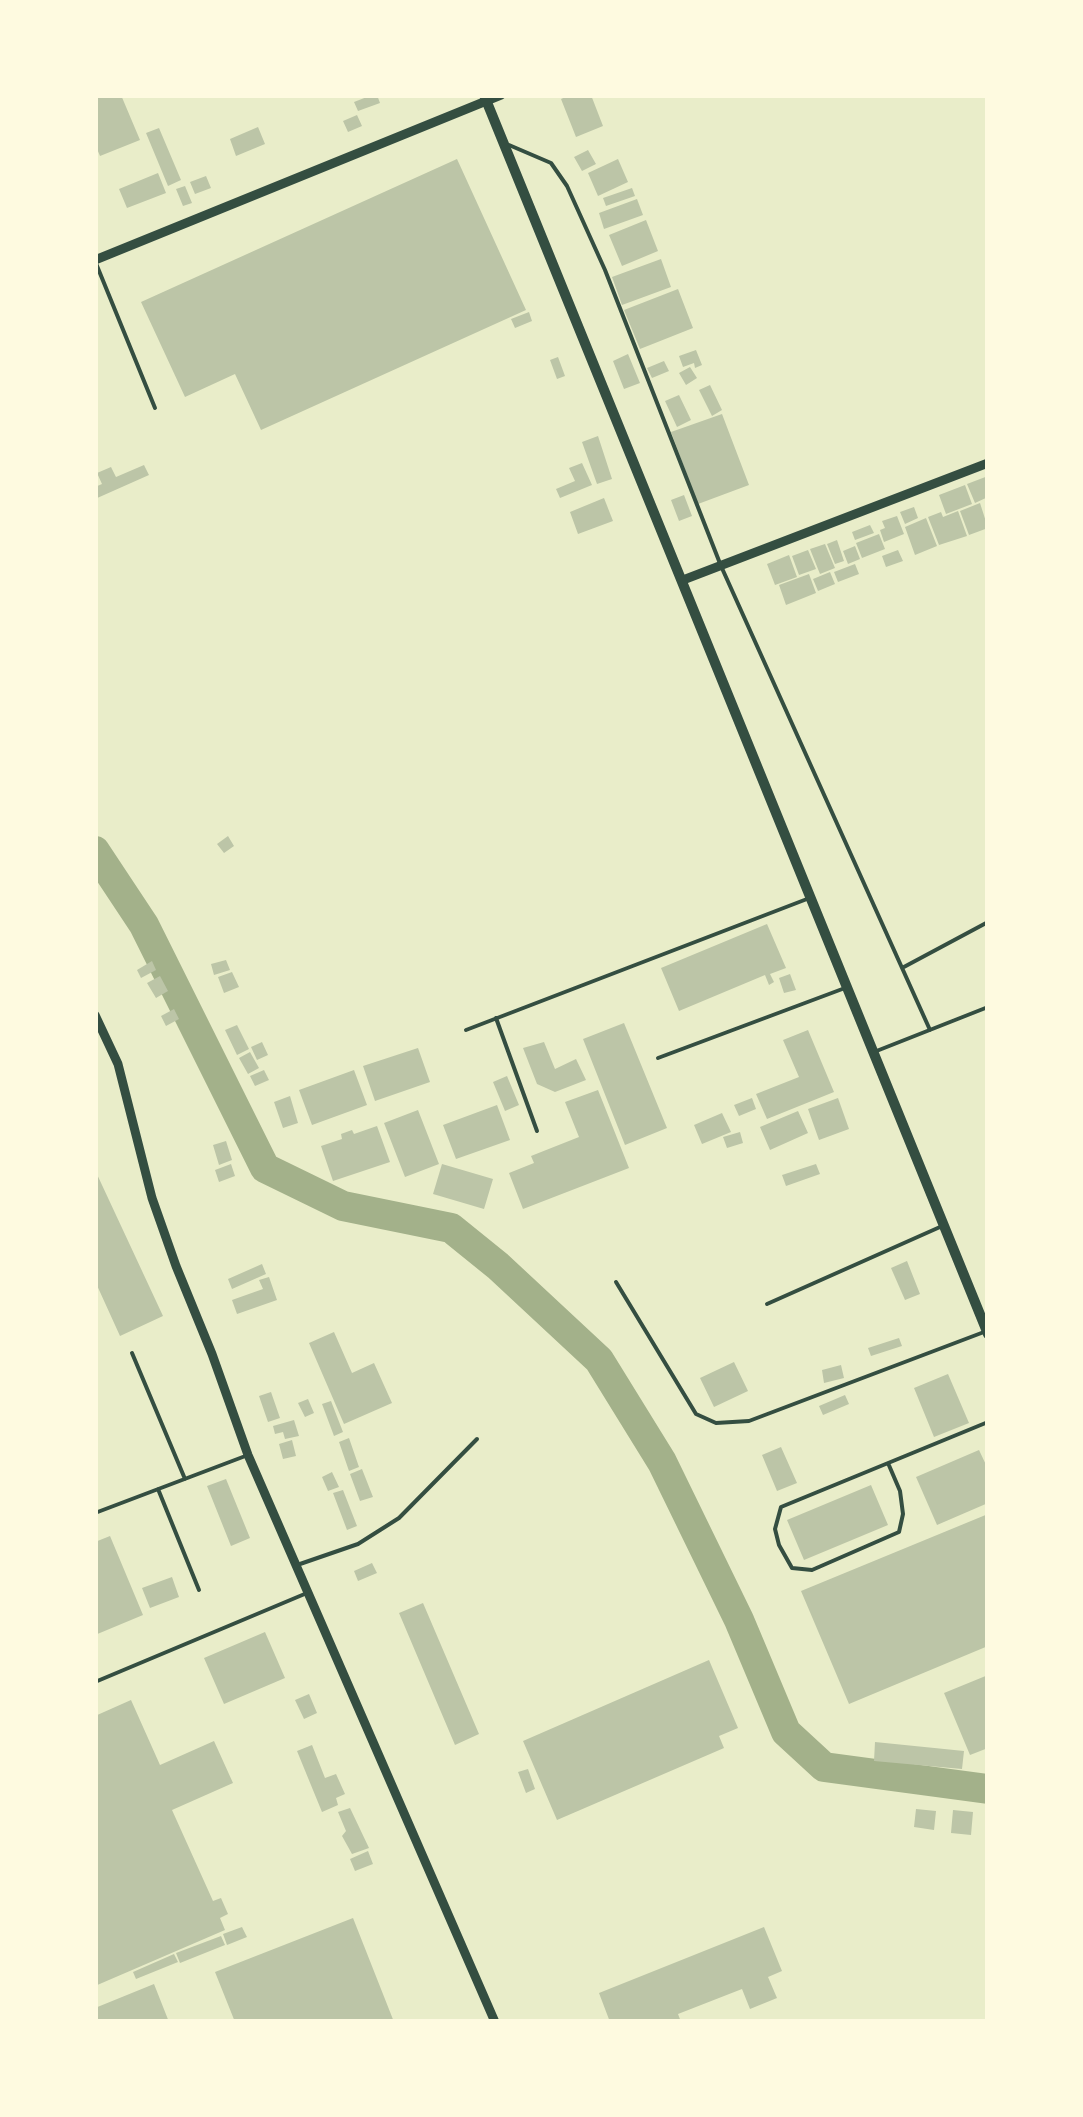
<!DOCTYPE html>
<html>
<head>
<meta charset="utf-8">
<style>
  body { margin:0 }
  #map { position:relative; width:1083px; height:2117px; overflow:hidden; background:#e9edc9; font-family:"Source Sans 3",sans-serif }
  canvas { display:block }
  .frame { position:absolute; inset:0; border:98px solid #fefae0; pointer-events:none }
</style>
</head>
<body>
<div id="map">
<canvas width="1083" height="2117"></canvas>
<div class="frame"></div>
</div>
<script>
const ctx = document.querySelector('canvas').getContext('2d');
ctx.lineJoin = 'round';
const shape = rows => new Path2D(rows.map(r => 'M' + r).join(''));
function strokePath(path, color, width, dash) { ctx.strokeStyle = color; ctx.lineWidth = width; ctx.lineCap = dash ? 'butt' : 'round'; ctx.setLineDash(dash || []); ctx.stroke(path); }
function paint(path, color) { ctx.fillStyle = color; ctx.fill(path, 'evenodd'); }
const river = shape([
  [95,851,144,925,265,1168,343,1206,451,1228,498,1266,599,1360,662,1462,739,1620,786,1732,824,1767,988,1789]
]);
const building = shape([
  [95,95,121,95,140,140,100,156,95,144],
  [372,95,377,95,380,103,358,111,354,102],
  [570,95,591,95,603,126,576,137,561,99],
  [357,115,362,126,348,132,343,121],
  [258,127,265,144,236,156,230,139],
  [159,128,181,180,168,186,146,133],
  [588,150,596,164,582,171,574,157],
  [457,159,526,310,261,430,235,374,185,397,141,302],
  [618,159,628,182,598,196,588,173],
  [158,173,166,193,127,208,119,189],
  [206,176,211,188,195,194,190,182],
  [185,186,192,203,183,206,176,189],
  [632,188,635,196,606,206,603,198],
  [637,199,643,215,604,229,599,213],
  [646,220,658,251,622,266,609,235],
  [661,259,671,287,622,305,612,277],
  [678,289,693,328,640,349,624,310],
  [529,312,532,321,515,328,511,319],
  [696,350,702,365,695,368,694,363,683,367,679,356],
  [628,354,640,383,624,389,613,361],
  [558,357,565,376,557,379,550,360],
  [664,361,669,371,652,378,647,368],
  [690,367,697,378,686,385,679,373],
  [710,385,722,410,712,416,699,390],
  [679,395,691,420,677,427,665,401],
  [722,414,749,485,698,504,671,432],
  [598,436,612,479,597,484,582,442],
  [582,463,592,485,560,498,556,489,575,481,569,468],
  [144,465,149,475,95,499,95,487,102,484,97,473,111,467,116,477],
  [988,476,988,497,975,503,967,484],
  [965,485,972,504,946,514,939,495],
  [684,495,692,516,679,521,671,500],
  [604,498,613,521,578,534,570,512],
  [980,503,988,528,969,535,960,511],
  [914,507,918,518,905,524,900,512],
  [958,511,967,536,939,545,928,517,941,512,943,517],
  [897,516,904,534,884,542,880,530,885,528,882,521],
  [926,518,937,546,915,555,905,527],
  [870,525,874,533,855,540,852,532],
  [879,534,885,549,862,558,856,543],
  [837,540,844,561,835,564,827,544],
  [825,544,835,568,820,574,810,549],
  [855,546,860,559,848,564,843,551],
  [808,550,816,569,799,575,792,556],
  [898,550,903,561,886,567,882,556],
  [789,555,797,577,775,585,767,564],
  [855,564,859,574,838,582,834,572],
  [830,572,835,584,818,591,813,579],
  [809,574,816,593,786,605,779,585],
  [228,836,234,846,224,853,217,844],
  [767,924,786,968,770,974,774,982,769,985,765,975,679,1011,661,968],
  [226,960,230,970,214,975,211,964],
  [152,961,156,970,141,978,137,970],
  [232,972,239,987,224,993,218,977],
  [790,974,796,990,784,993,779,978],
  [160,976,168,991,156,998,147,983],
  [174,1009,179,1019,166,1026,161,1016],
  [624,1023,667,1128,625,1145,583,1039],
  [237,1025,249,1049,237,1055,225,1030],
  [808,1030,834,1092,767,1119,756,1094,799,1077,783,1040],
  [262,1042,268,1055,257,1060,251,1047],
  [544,1042,555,1069,576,1059,586,1080,555,1092,537,1084,523,1048],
  [418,1048,430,1082,375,1101,363,1066],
  [250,1052,259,1068,248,1074,239,1058],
  [264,1070,269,1080,255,1086,250,1076],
  [354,1070,367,1105,312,1125,299,1090],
  [507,1076,519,1105,505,1111,493,1082],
  [598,1090,629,1168,523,1209,509,1173,534,1163,531,1156,579,1137,565,1102],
  [290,1096,298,1123,283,1128,274,1102],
  [752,1098,756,1109,739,1116,734,1105],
  [838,1098,849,1129,819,1140,808,1109],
  [497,1105,510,1140,456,1159,443,1125],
  [418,1110,439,1164,405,1177,384,1123],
  [798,1111,808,1133,770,1150,760,1127],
  [722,1113,731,1132,702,1144,694,1125],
  [377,1126,390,1162,333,1181,321,1146,342,1139,341,1134,352,1130,354,1134],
  [740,1132,743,1143,727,1148,723,1137],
  [226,1141,232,1160,219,1165,213,1145],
  [231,1164,235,1176,219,1182,215,1170],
  [442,1164,493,1179,484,1209,433,1194],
  [816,1164,820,1174,786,1186,782,1175],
  [95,1170,163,1316,120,1336,95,1281],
  [907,1261,920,1294,905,1300,891,1268],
  [262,1264,266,1274,232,1289,228,1279],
  [269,1277,277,1300,237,1314,232,1300,263,1289,259,1280],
  [334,1332,352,1373,374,1363,392,1403,344,1424,309,1343],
  [899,1338,902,1346,871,1356,868,1348],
  [734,1362,748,1391,714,1407,700,1378],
  [841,1365,844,1378,824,1383,822,1370],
  [948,1374,969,1423,934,1437,914,1388],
  [271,1392,280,1418,268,1422,259,1396],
  [845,1395,849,1404,823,1415,819,1406],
  [308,1399,314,1413,305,1417,298,1403],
  [331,1401,343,1432,334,1436,322,1404],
  [294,1420,299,1436,285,1439,283,1432,275,1434,273,1426],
  [349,1438,359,1467,349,1471,339,1442],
  [292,1440,296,1456,283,1459,279,1444],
  [781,1447,797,1483,777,1491,762,1455],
  [979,1450,988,1469,988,1503,937,1525,916,1477],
  [362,1469,373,1497,360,1501,350,1474],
  [332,1472,339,1487,328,1491,322,1477],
  [226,1479,250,1538,231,1546,207,1486],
  [871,1485,888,1525,804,1560,787,1520],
  [343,1490,357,1526,347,1530,333,1493],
  [988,1514,988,1646,849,1704,801,1591],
  [110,1536,143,1615,95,1635,95,1542],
  [372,1563,377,1573,358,1581,354,1571],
  [172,1577,179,1597,150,1608,142,1588],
  [423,1603,479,1734,455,1745,399,1613],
  [265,1632,285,1678,224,1704,204,1658],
  [709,1660,738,1728,719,1736,724,1748,557,1820,523,1741],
  [988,1675,988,1748,970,1755,944,1693],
  [309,1694,317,1713,304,1719,295,1700],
  [131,1700,160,1765,214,1741,233,1783,172,1810,213,1901,221,1898,228,1914,220,1918,225,1930,95,1986,95,1716],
  [875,1742,964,1751,962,1769,874,1761],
  [312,1745,325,1778,336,1774,345,1794,336,1798,338,1805,322,1812,297,1751],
  [528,1769,535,1789,526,1793,518,1772],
  [350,1808,369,1848,352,1854,342,1836,346,1831,338,1812],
  [916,1809,936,1811,934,1830,914,1827],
  [953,1810,973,1812,971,1835,951,1833],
  [368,1851,373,1864,355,1871,350,1859],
  [353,1918,394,2022,235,2022,215,1972],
  [242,1927,247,1937,227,1945,223,1934],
  [764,1927,782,1971,768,1977,777,1998,750,2009,742,1989,678,2014,681,2022,610,2022,599,1993],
  [221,1936,225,1945,180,1963,176,1953],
  [174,1954,178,1962,136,1979,133,1972],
  [154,1984,169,2022,95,2022,95,2008]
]);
const service = shape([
  [509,145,551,163,567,186,605,270,721,566,930,1030],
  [95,261,155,408],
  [902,968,988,922],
  [496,1018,537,1131],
  [466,1030,807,899],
  [874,1052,988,1007],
  [658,1058,845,988],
  [616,1282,696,1414,716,1423,749,1421,984,1332],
  [767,1304,940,1227],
  [132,1353,185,1479],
  [888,1463,900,1491,903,1514,899,1532,812,1570,792,1568,779,1545,775,1529,781,1507,988,1422],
  [158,1489,199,1590],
  [95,1513,248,1455],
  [300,1564,358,1544,399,1518,477,1439],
  [95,1682,307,1593]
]);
const minor = shape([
  [95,260,501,95],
  [683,580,988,463],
  [95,1015,118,1064,152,1198,176,1266,212,1354,248,1455,495,2022]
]);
const tertiary = shape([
  [484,95,988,1334]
]);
strokePath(river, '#a3b18a', 30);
paint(building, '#bcc5a7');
strokePath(service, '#344e41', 4);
strokePath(minor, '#344e41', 9);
strokePath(tertiary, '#344e41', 10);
</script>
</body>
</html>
